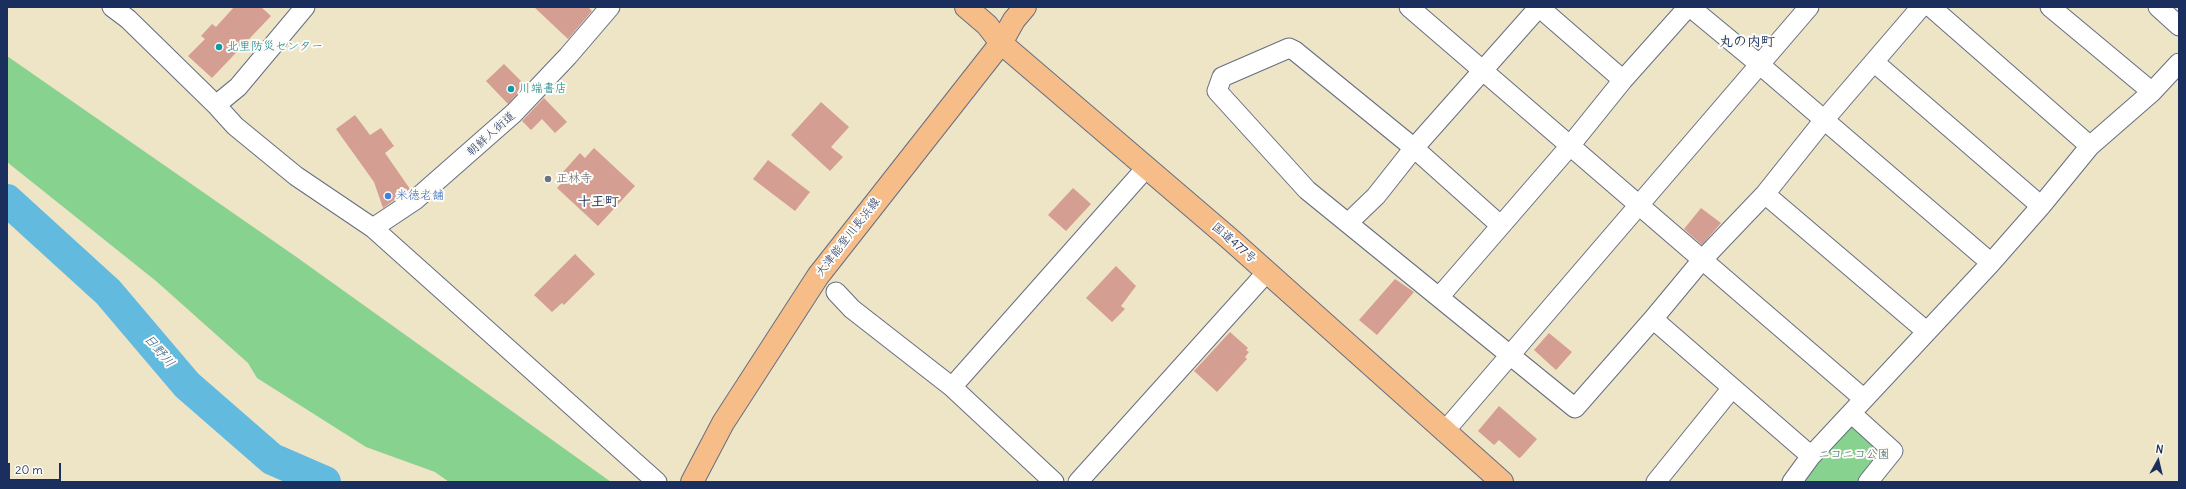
<!DOCTYPE html>
<html>
<head>
<meta charset="utf-8">
<style>
  body { margin:0 }
  #map { position:relative; width:2186px; height:489px; overflow:hidden; background:#eee4c6; font-family:Delius,sans-serif }
  canvas { display:block }
  .frame { position:absolute; inset:0; border:8px solid #1b2f5e; pointer-events:none }
  .north { position:absolute; left:2138px; top:441px; width:40px; height:40px; -webkit-text-stroke:3px #fdfcf7; paint-order:stroke; rotate:8deg; font-size:11px; font-weight:700; line-height:16px; text-align:center; color:#1b2f5e }
  .north::after { content:''; display:block; margin:auto; width:14px; height:18px; background:#1b2f5e; clip-path:polygon(50% 0,100% 100%,50% 72%,0 100%) }
  .scale { position:absolute; left:8px; top:463px; width:53px; height:18px; box-sizing:border-box; border:2px solid #1b2f5e; border-top:0; padding-left:5px; font-size:12px; line-height:14px; white-space:nowrap; color:#1b2f5e; -webkit-text-stroke:3px #fdfcf7; paint-order:stroke }
</style>
</head>
<body>
<div id="map">
<canvas width="2186" height="489"></canvas>
<div class="frame"></div>
<div class="north">N</div>
<div class="scale">20 m</div>
</div>
<script>
const ctx = document.querySelector('canvas').getContext('2d');
ctx.lineJoin = 'round';
function paint(path, color) { ctx.fillStyle = color; ctx.fill(path, 'evenodd'); }
const shape = rows => new Path2D(rows.map(r => 'M' + r).join(''));
function strokePath(path, color, width, dash) { ctx.strokeStyle = color; ctx.lineWidth = width; ctx.lineCap = dash ? 'butt' : 'round'; ctx.setLineDash(dash || []); ctx.stroke(path); }
function write(font, color, halo, rows, align = 'center') {
  ctx.font = font + ' Delius,"Klee One",sans-serif'; ctx.lineWidth = 4; ctx.setLineDash([]); ctx.textBaseline = 'middle'; ctx.strokeStyle = halo; ctx.fillStyle = color; for (const [text, x, y, turn = 0] of rows) {
    ctx.save(); ctx.translate(x, y); ctx.rotate((+turn || 0) * Math.PI / 180); ctx.textAlign = isNaN(turn) ? turn : align; if (halo) ctx.strokeText(text, 0, 0); ctx.fillText(text, 0, 0); ctx.restore();
  }
}
const green = shape([
  [7,56,295,256,611,482,449,482,435,472,366,447,257,378,248,363,156,281,7,162],
  [1853,421,1884,456,1863,482,1799,482]
]);
const river = shape([
  [7,200,108,292,187,385,272,459,325,482]
]);
const building = shape([
  [234,7,261,7,271,16,212,78,188,56,205,39,201,36,212,24,216,27],
  [534,7,588,7,592,11,568,39],
  [504,64,525,85,508,104,486,81],
  [544,98,567,122,555,133,542,119,531,130,522,121],
  [821,102,849,127,831,147,843,157,830,171,791,135],
  [355,115,370,135,381,128,394,146,385,153,410,189,383,208,374,182,336,129],
  [594,148,635,186,598,226,557,188,568,176,563,172,580,153,585,158],
  [768,160,810,192,795,211,753,179],
  [1073,188,1091,204,1066,231,1048,215],
  [1701,208,1721,223,1702,245,1684,229],
  [575,254,595,274,564,305,562,303,552,312,534,295],
  [1116,266,1136,286,1121,306,1125,309,1112,322,1086,298],
  [1395,279,1414,292,1377,335,1359,320],
  [1230,332,1248,348,1246,350,1249,352,1245,357,1247,359,1217,392,1194,371],
  [1549,333,1572,352,1556,370,1534,350],
  [1499,406,1537,439,1521,457,1519,458,1499,440,1494,445,1478,431]
]);
const minor = shape([
  [112,7,128,19,216,105,238,87,305,7],
  [1409,7,1864,399],
  [1539,7,1623,80],
  [1690,7,1759,64,1991,263],
  [1931,7,2090,146],
  [2050,7,2152,92],
  [2158,7,2179,26],
  [1874,62,2041,206],
  [216,105,235,126,296,176,373,228,657,482],
  [1765,194,1926,331],
  [1349,222,1376,196,1414,148,1539,7],
  [1500,225,1414,148,1295,51,1289,48,1222,77,1217,91,1307,190,1575,408,1653,319,1702,260,1765,194,1824,120,1921,7],
  [373,228,415,200,514,113,568,56,610,7],
  [836,292,852,309,952,387,1054,482],
  [1440,296,1569,147,1623,80,1688,7],
  [1653,319,1811,456],
  [952,387,1146,168],
  [1851,413,1893,451,1868,482],
  [1444,432,1809,7],
  [1078,482,1267,272],
  [1656,482,1732,388],
  [1792,482,1811,456,1991,263,2041,206,2090,146,2152,92,2179,63]
]);
const primary = shape([
  [692,482,723,423,818,276,1001,43,1014,20,1025,7]
]);
const trunk = shape([
  [966,7,987,25,1001,43,1230,239,1502,482]
]);
const markers = [
  [219,47,4,"#0f9aa8"],
  [511,89,4,"#0f9aa8"],
  [548,179,4,"#6b7280"],
  [388,196,4,"#3f7fe0"]
];
const cultureNames = [
  ["北里防災センター",227,47],
  ["川端書店",519,89]
];
const streetNames = [
  ["朝鮮人街道",491,134,-42],
  ["大津能登川長浜線",848,237,-52],
  ["国道477号",1234,243,41]
];
const worshipNames = [
  ["正林寺",556,179]
];
const shopNames = [
  ["米徳老舗",396,196]
];
const parkNames = [
  ["ニコニコ公園",1854,455]
];
const waterNames = [
  ["日野川",159,351,49]
];
const quarterNames = [
  ["丸の内町",1747,42],
  ["十王町",598,202]
];
paint(green, '#88d28f');
strokePath(river, '#62badf', 32);
paint(building, '#d59e93');
strokePath(minor, '#656e82', 21);
strokePath(primary, '#656e82', 24);
strokePath(trunk, '#656e82', 24);
strokePath(minor, '#fff', 19);
strokePath(primary, '#f7bd88', 22);
strokePath(trunk, '#f7bd88', 22);
for (const [x, y, r, color] of markers) { const dot = new Path2D(); dot.arc(x, y, r, 0, 2 * Math.PI); ctx.fillStyle = color; ctx.fill(dot); strokePath(dot, '#fdfcf7', 1.5); }
write('12px', '#0d838f', '#fdfcf7', cultureNames, 'left');
write('12px', '#1b2f5e', '#fdfcf7', streetNames);
write('12px', '#5b616d', '#fdfcf7', worshipNames, 'left');
write('12px', '#366cbe', '#fdfcf7', shopNames, 'left');
write('12px', '#3c606d', '#fdfcf7', parkNames);
write('italic 13px', '#305985', '#fdfcf7', waterNames);
write('bold 14px', '#1b2f5e', '#fdfcf7', quarterNames);
</script>
</body>
</html>
